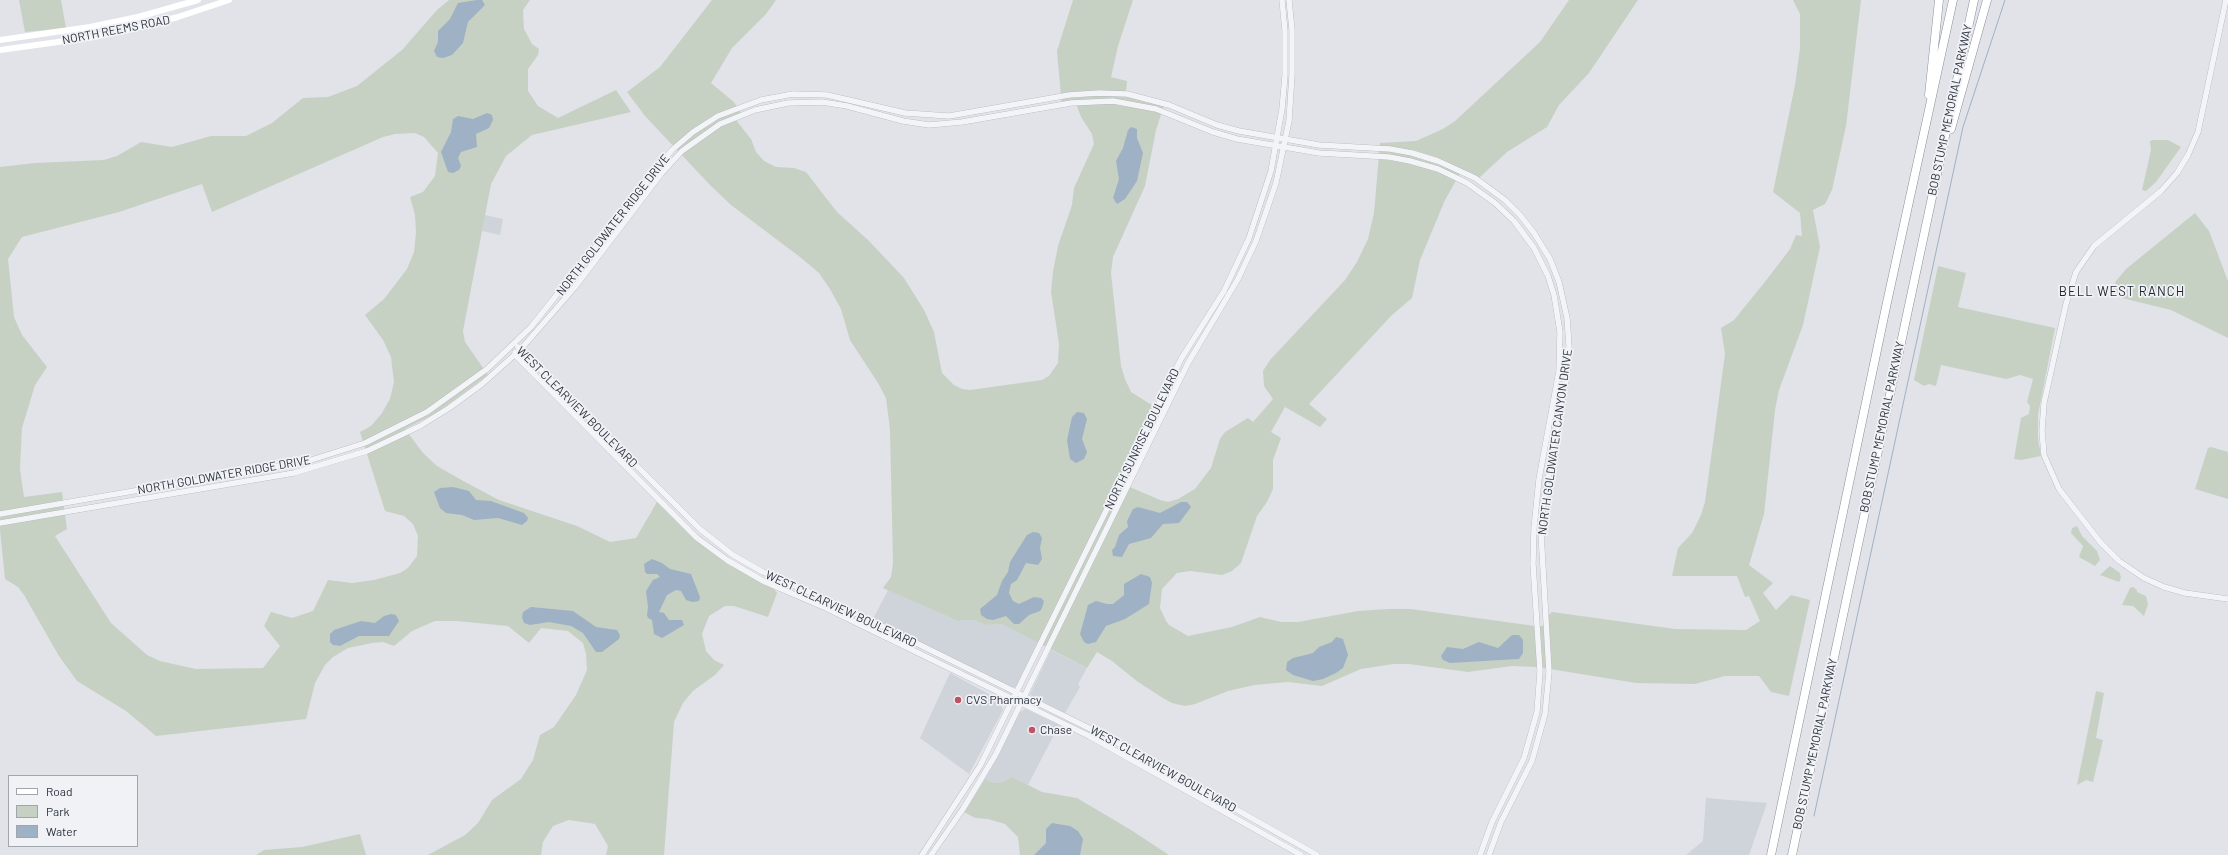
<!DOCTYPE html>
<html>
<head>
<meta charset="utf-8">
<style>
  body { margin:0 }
  #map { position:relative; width:2228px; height:855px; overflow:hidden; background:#e1e3e8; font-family:Barlow,sans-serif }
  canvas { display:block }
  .legend { position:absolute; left:8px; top:775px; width:130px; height:72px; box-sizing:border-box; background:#f0f2f6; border:1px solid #a1a5ac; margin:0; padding:5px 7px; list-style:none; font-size:12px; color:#2b323e }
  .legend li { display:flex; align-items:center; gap:8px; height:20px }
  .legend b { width:20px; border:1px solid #a1a5ac }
</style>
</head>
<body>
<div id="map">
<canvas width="2228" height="855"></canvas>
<ul class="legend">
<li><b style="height:5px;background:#fff"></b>Road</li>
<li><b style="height:11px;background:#c6d1c3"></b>Park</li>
<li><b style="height:11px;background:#9fb1c4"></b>Water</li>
</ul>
</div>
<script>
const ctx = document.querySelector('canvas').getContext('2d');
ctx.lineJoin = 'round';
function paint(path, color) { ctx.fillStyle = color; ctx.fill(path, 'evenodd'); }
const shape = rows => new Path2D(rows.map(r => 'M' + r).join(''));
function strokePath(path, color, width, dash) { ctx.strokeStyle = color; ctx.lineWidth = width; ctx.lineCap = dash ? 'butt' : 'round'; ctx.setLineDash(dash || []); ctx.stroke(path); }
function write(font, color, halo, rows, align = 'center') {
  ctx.font = font + ' Barlow,sans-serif'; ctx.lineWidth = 3.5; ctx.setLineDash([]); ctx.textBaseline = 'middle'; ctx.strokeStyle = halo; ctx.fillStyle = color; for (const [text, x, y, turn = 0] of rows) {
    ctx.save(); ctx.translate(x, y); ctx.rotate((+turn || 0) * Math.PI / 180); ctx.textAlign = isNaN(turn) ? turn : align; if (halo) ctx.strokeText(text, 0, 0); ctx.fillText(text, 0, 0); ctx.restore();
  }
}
const built = shape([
  [485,215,503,219,500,235,482,231],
  [888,590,958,621,973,620,986,625,1002,624,1040,643,1016,687,1010,687,873,619],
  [1051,650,1087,668,1078,684,1080,687,1065,713,1034,698,1030,694],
  [950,673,998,699,1003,710,969,774,920,738],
  [1025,709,1059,725,1028,785,1012,777,1000,783,991,782,985,779,1019,713],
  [1706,798,1767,803,1749,855,1686,855,1703,841]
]);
const green = shape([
  [19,0,61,0,66,28,25,32],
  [449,0,530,0,523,10,524,29,532,44,539,49,538,55,528,69,528,91,538,106,558,118,616,90,631,112,532,135,506,156,491,184,463,331,465,342,488,375,438,412,405,429,423,453,437,466,465,482,499,500,577,526,610,542,636,538,657,502,708,550,729,565,773,588,777,593,768,617,734,606,725,606,709,616,702,634,706,651,714,660,724,665,715,675,693,691,683,703,674,722,664,855,606,855,608,846,595,824,569,820,553,826,543,842,541,855,428,855,465,835,478,823,492,800,521,779,533,760,540,735,554,727,576,695,587,670,586,654,583,643,568,631,541,628,529,643,508,626,457,621,435,621,412,631,394,646,383,642,372,643,348,648,333,657,325,665,315,683,306,719,156,736,126,711,77,681,59,656,24,595,18,587,5,579,0,530,0,167,35,163,104,160,117,156,141,142,172,147,211,136,246,136,272,123,303,98,328,97,357,86,402,50,437,10],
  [415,133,424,137,438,153,435,176,423,192,410,197,415,215,416,233,414,252,407,269,384,299,365,315,383,340,391,357,394,382,390,399,382,413,371,426,360,432,385,511,404,516,413,524,418,536,417,556,408,568,400,573,374,580,352,583,328,580,313,611,292,618,271,612,264,626,280,646,263,668,196,669,160,661,147,655,111,623,55,536,67,529,62,492,24,497,20,469,22,428,35,385,47,367,22,335,14,317,8,259,22,237,119,212,202,184,212,212,383,137,395,134],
  [712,0,776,0,766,14,732,48,711,83,734,102,743,116,736,120,751,139,756,152,764,161,776,167,794,168,806,172,837,212,868,240,904,278,924,310,934,332,942,373,954,385,962,389,970,390,1042,380,1049,376,1058,363,1059,344,1051,292,1053,272,1058,246,1072,205,1074,188,1094,144,1092,134,1081,117,1076,104,1062,107,1057,51,1073,0,1133,0,1118,46,1111,77,1127,81,1126,92,1165,102,1156,130,1145,186,1113,257,1111,273,1121,366,1125,379,1131,392,1155,407,1118,482,1160,500,1168,502,1178,499,1195,489,1211,468,1220,439,1225,432,1248,418,1253,422,1273,399,1264,386,1263,371,1270,360,1345,280,1357,262,1368,239,1374,213,1380,143,1416,141,1443,129,1455,121,1540,42,1569,0,1638,0,1589,73,1559,105,1547,127,1507,152,1479,178,1462,170,1445,200,1420,260,1412,298,1392,315,1309,404,1327,419,1320,427,1285,407,1271,432,1281,438,1273,460,1273,489,1267,502,1257,516,1241,563,1232,571,1222,575,1190,571,1177,573,1162,589,1160,608,1166,621,1169,625,1188,636,1232,627,1260,617,1281,622,1298,622,1358,611,1389,609,1411,609,1535,626,1547,626,1546,617,1552,612,1675,629,1746,630,1760,621,1749,596,1745,597,1737,576,1672,576,1678,548,1692,533,1701,515,1705,502,1725,354,1721,328,1734,320,1768,278,1790,249,1796,235,1802,236,1800,213,1773,192,1795,85,1800,48,1800,14,1793,0,1861,0,1846,126,1832,190,1825,204,1813,210,1820,247,1803,325,1779,390,1775,410,1764,514,1749,565,1773,583,1763,593,1776,610,1791,595,1810,600,1789,696,1771,692,1759,676,1725,676,1695,684,1636,683,1538,667,1512,666,1468,672,1409,664,1393,664,1361,669,1322,686,1288,682,1254,685,1228,691,1195,704,1185,706,1172,703,1163,698,1138,682,1112,661,1097,652,1087,668,1002,624,986,625,973,620,958,621,883,588,891,577,893,563,890,429,886,398,878,383,850,340,841,309,830,289,819,273,800,257,731,205,710,185,645,116,627,92,660,67],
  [2153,140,2168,140,2181,147,2156,182,2146,191,2142,190,2151,150,2150,141],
  [2195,213,2209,231,2228,281,2228,338,2171,310,2110,295,2116,281,2126,269],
  [1938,266,1966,273,1958,307,2055,328,2038,415,2038,439,2041,456,2021,460,2014,459,2021,418,2029,414,2030,406,2027,402,2033,379,2020,375,2006,379,1941,365,1936,386,1929,384,1924,386,1914,380],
  [2211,447,2228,452,2228,499,2195,489,2208,448],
  [2077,526,2082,536,2097,551,2100,560,2095,566,2079,557,2083,546,2071,533,2072,528],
  [2110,566,2120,573,2121,578,2119,582,2100,575],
  [2133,587,2137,590,2137,592,2146,596,2148,604,2144,616,2133,606,2122,605,2130,588],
  [2096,691,2104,693,2096,738,2103,740,2093,782,2086,780,2077,785],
  [1012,777,1042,792,1077,798,1131,830,1169,855,1020,855,1018,837,1005,824,988,819,975,818,964,812,985,779,991,782,1000,783],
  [360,834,366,855,256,855,264,850,302,847]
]);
const water = shape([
  [477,0,482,0,485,5,468,22,463,43,452,55,443,58,437,57,434,51,438,42,438,31,450,19,458,3],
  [487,113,492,115,493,120,489,128,476,134,477,147,461,152,458,158,461,166,459,170,453,173,448,172,441,152,451,132,453,119,458,116,473,119],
  [1131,127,1137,129,1137,138,1143,153,1137,181,1125,199,1117,204,1113,198,1119,179,1116,161,1123,148,1128,130],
  [1077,412,1084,413,1087,419,1082,439,1087,452,1084,459,1076,463,1070,459,1067,440,1072,417],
  [453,487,469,491,476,500,491,501,524,513,528,518,527,521,522,525,498,518,474,520,462,515,446,513,440,508,434,492,440,488],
  [1181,502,1187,502,1191,507,1179,523,1163,524,1151,538,1129,544,1122,557,1113,556,1112,550,1115,547,1119,535,1128,527,1127,521,1133,509,1138,507,1160,513],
  [1033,532,1039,533,1042,538,1040,548,1042,559,1038,565,1026,563,1017,580,1011,584,1009,593,1013,601,1019,604,1034,597,1041,598,1044,601,1042,608,1040,611,1029,615,1019,624,1014,624,1006,616,993,620,987,619,981,615,980,609,997,595,1002,581,1008,572,1010,562,1027,535],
  [652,559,662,563,670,569,691,574,700,597,699,601,692,602,686,600,681,591,676,590,667,595,659,612,664,613,669,620,682,620,684,625,662,638,654,634,652,620,648,618,647,615,648,607,646,591,653,580,660,577,657,574,647,574,645,572,644,564],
  [1141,574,1150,577,1152,583,1149,604,1125,619,1106,626,1096,642,1088,644,1084,642,1080,634,1088,605,1096,601,1107,604,1113,604,1124,595,1124,584],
  [531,607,573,611,596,627,617,630,620,635,619,639,602,652,596,652,583,633,571,626,549,622,530,625,524,623,522,617,523,612],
  [391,614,396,615,399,621,389,636,359,636,340,646,333,645,330,642,330,634,334,630,361,621,375,623,384,616],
  [1512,635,1519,635,1523,640,1523,653,1519,659,1450,663,1443,660,1441,656,1447,647,1463,649,1479,642,1498,648],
  [1336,637,1343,639,1348,655,1343,668,1336,673,1323,679,1313,681,1293,675,1286,670,1287,662,1293,658,1313,653,1319,647,1332,642],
  [1052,823,1070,826,1078,831,1083,839,1080,855,1034,855,1046,843,1046,829]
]);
const stream = shape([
  [1814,816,1963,127,2005,0]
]);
const tertiary = shape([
  [2226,0,2198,132,2188,155,2177,173,2161,191,2094,246,2076,272,2066,304,2044,403,2042,431,2044,455,2059,489,2101,543,2119,561,2144,578,2164,587,2185,593,2228,599],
  [518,347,700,529,733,555,763,572,839,605,1113,740,1317,855],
  [515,352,515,355,697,538,727,560,765,582,826,608,1089,736,1301,855],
  [0,514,308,461,365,443,427,412,487,369,531,327,672,150,693,132,718,116,761,100,793,94,827,95,905,113,949,116,1069,95,1099,93,1127,94,1169,105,1217,125,1239,131,1319,145,1390,149,1412,153,1438,161,1475,178,1505,200,1520,215,1534,233,1550,259,1559,282,1567,318,1569,346,1567,374,1543,506,1541,533,1549,672,1545,714,1532,761,1501,822,1489,855],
  [0,523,294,473,367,451,420,426,449,408,482,384,521,349,575,287,661,174,682,151,720,124,755,110,788,103,822,102,847,106,903,121,929,125,962,122,1071,103,1113,101,1156,109,1213,132,1237,139,1319,153,1389,157,1410,161,1438,169,1467,183,1495,203,1514,221,1534,248,1548,276,1554,295,1560,332,1559,371,1539,479,1534,528,1533,564,1540,671,1537,712,1524,758,1492,822,1480,855],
  [922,855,980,766,1181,359,1224,291,1249,238,1271,171,1282,109,1285,76,1285,31,1282,0],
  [931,855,963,809,996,754,1188,363,1238,279,1256,241,1276,183,1289,121,1292,75,1292,30,1289,0]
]);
const secondary = shape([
  [0,40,90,27,138,17,198,0],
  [0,50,94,37,135,28,178,17,229,0]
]);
const motorway = shape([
  [1929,95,1939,0],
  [1951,129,1987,0],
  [1771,855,1886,307,1953,0],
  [1792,855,1974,0]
]);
const markers = [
  [958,700,4,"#c05263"],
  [1032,730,4,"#c05263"]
];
const streetNames = [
  ["NORTH REEMS ROAD",116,30,-11],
  ["BOB STUMP MEMORIAL PARKWAY",1950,110,-78],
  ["NORTH GOLDWATER RIDGE DRIVE",613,225,-52],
  ["WEST CLEARVIEW BOULEVARD",577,407,45],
  ["BOB STUMP MEMORIAL PARKWAY",1882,427,-78],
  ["NORTH SUNRISE BOULEVARD",1142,439,-64],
  ["NORTH GOLDWATER CANYON DRIVE",1555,442,-82],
  ["NORTH GOLDWATER RIDGE DRIVE",224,475,-10],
  ["WEST CLEARVIEW BOULEVARD",841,609,25],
  ["BOB STUMP MEMORIAL PARKWAY",1815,744,-78],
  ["WEST CLEARVIEW BOULEVARD",1163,769,29]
];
const poiNames = [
  ["CVS Pharmacy",966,700],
  ["Chase",1040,730]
];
const neighbourhoodNames = [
  ["BELL WEST RANCH",2122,292]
];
paint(built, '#cfd3da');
paint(green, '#c6d1c3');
paint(water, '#9fb1c4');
strokePath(stream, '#9fb1c4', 1);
strokePath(tertiary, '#a7aab2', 6);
strokePath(motorway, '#89919d', 9);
strokePath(tertiary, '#f3f4f7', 5.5);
strokePath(secondary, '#fff', 6);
strokePath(motorway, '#fff', 8);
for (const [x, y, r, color] of markers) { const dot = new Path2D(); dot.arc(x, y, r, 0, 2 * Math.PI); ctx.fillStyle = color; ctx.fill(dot); strokePath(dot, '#f0f2f6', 1.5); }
write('12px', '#2b323e', '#f0f2f6', streetNames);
write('12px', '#2b323e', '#f0f2f6', poiNames, 'left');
ctx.letterSpacing = '1px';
write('13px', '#1d232f', '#f0f2f6', neighbourhoodNames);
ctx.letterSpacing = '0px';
</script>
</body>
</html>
